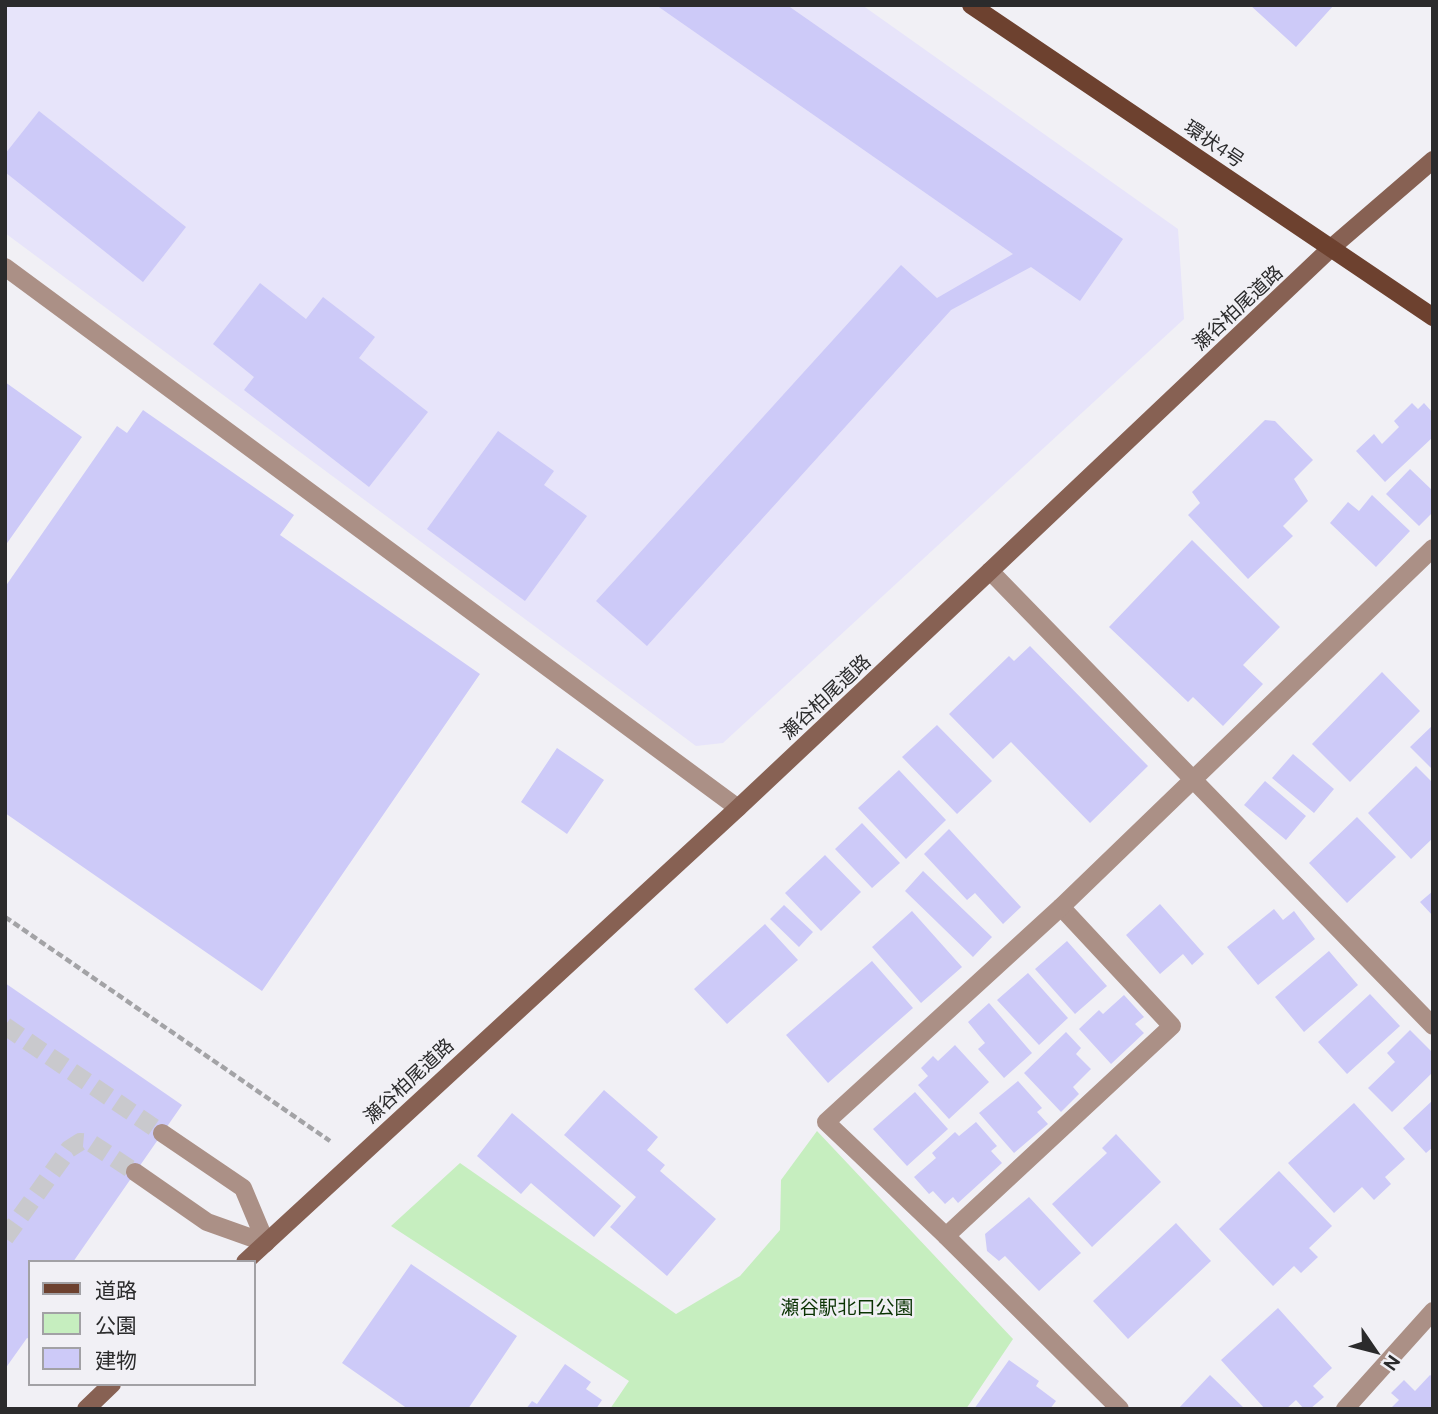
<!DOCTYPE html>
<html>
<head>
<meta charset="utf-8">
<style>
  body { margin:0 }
  #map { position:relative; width:1438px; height:1414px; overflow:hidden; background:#f1f0f5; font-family:Ubuntu,"Noto Sans JP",sans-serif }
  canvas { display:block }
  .frame { position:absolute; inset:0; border:7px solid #2b2b2c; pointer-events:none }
  .legend { position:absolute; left:28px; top:1260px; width:228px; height:126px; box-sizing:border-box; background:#f1f0f5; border:2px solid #a2a1a5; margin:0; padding:9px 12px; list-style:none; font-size:21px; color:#2b2b2c }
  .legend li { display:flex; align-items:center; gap:14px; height:35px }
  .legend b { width:35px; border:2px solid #a2a1a5 }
  .north { position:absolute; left:1340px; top:1316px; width:70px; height:70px; -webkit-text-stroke:5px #f1f0f5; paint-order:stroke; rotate:125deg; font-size:19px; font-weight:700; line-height:28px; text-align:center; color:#2b2b2c }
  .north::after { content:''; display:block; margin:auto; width:24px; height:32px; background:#2b2b2c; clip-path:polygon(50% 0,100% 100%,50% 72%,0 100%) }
</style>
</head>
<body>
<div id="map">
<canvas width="1438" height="1414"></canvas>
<div class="frame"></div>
<ul class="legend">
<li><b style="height:9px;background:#6d412f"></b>道路</li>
<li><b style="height:19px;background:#c6eebf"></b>公園</li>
<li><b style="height:19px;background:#cdcaf8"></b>建物</li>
</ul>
<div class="north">N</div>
</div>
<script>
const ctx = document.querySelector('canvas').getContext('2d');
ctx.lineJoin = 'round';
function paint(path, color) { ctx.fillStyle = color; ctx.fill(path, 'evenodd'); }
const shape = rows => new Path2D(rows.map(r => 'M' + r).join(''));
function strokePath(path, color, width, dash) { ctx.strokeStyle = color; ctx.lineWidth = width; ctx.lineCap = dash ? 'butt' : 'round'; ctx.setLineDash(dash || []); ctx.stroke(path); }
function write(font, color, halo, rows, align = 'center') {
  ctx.font = font + ' Ubuntu,"Noto Sans JP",sans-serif'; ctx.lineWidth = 5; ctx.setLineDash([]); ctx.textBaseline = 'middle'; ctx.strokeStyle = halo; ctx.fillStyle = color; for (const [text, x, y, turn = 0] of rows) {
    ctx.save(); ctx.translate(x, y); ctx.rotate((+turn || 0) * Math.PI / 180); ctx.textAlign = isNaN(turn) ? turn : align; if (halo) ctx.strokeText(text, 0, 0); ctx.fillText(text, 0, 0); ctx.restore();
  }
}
const education = shape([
  [5,5,862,5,1178,229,1184,319,723,743,696,746,5,233]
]);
const green = shape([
  [817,1131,1013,1339,966,1409,610,1409,629,1381,391,1226,460,1163,676,1314,740,1276,780,1230,781,1180]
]);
const building = shape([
  [656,5,787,5,1123,239,1080,301,1031,267,951,310,647,646,596,601,901,265,937,298,1013,254],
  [1250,5,1334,5,1296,47],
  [39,111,186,227,143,282,5,172,5,154],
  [260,283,306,319,323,297,375,337,359,358,428,412,369,487,244,390,254,377,213,344],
  [5,382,82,437,5,546],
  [1412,403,1418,409,1424,403,1433,413,1433,437,1385,482,1356,451,1374,434,1382,444,1399,427,1394,421],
  [143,410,294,515,280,535,480,674,262,991,5,813,5,587,117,426,127,433],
  [1265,420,1275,421,1313,460,1294,479,1308,501,1283,526,1293,536,1248,579,1188,515,1200,503,1192,492],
  [498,431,554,471,544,485,587,516,525,601,427,529],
  [1410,469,1433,491,1433,512,1419,526,1386,494],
  [1372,495,1410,531,1376,567,1330,523,1348,502,1359,511],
  [1192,540,1280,627,1243,665,1263,684,1223,726,1193,697,1188,702,1109,627],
  [1030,646,1148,766,1090,823,1011,742,993,759,949,714,1009,656,1014,661],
  [1382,672,1420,711,1350,782,1312,744],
  [937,725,992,781,957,814,902,757],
  [1433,725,1433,770,1410,747],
  [557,748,604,780,567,834,521,802],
  [1293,754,1334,789,1314,813,1272,778],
  [1416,766,1433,783,1433,838,1411,859,1368,813],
  [899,770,946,820,906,859,858,808],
  [1265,781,1306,816,1286,840,1244,805],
  [1357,817,1396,857,1347,903,1309,863],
  [862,823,900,863,872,888,835,849],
  [949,829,1021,907,1003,924,975,893,967,900,924,854],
  [825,855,861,892,821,931,785,893],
  [923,871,992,937,973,957,905,891],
  [1433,891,1433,916,1420,902],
  [1160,904,1204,954,1192,965,1183,954,1160,974,1126,935],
  [784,905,813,932,799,947,770,919],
  [1274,909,1283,920,1294,911,1315,939,1258,985,1227,947],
  [912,911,962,967,921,1003,872,947],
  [765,924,798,960,727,1024,694,989],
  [1067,941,1107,986,1075,1014,1035,969],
  [1329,951,1358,985,1304,1032,1275,997],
  [872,961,913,1008,828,1083,786,1035],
  [1028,973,1068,1018,1039,1045,997,1000],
  [5,983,182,1105,73,1262,30,1262,30,1339,27,1338,5,1369],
  [1370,994,1400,1026,1347,1074,1318,1042],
  [1124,995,1144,1017,1135,1024,1144,1033,1111,1064,1079,1029,1099,1010,1103,1014],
  [989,1003,1032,1053,1004,1078,978,1049,985,1043,968,1022],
  [1410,1030,1433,1053,1433,1072,1392,1112,1368,1088,1395,1062,1387,1053],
  [1066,1032,1081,1048,1076,1054,1091,1069,1073,1087,1079,1094,1061,1112,1024,1073],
  [955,1045,989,1082,949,1119,918,1085,928,1076,921,1068,933,1056,938,1061],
  [1018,1081,1042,1108,1037,1112,1048,1124,1014,1153,979,1113],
  [604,1090,658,1137,647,1150,665,1165,660,1171,716,1219,667,1276,610,1227,636,1197,564,1135],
  [915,1092,948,1129,907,1166,873,1129],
  [1433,1100,1433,1147,1426,1153,1403,1128],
  [1354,1103,1405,1159,1385,1177,1391,1184,1374,1200,1362,1187,1334,1213,1288,1163],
  [512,1113,621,1206,594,1237,531,1183,521,1194,477,1156],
  [976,1122,997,1146,991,1151,1002,1163,958,1203,953,1197,945,1204,933,1191,929,1194,914,1177,936,1158,932,1153,955,1132,959,1136],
  [1116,1134,1161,1182,1092,1247,1052,1204,1107,1153,1102,1148],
  [1279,1171,1332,1226,1309,1248,1318,1257,1301,1273,1294,1266,1273,1286,1219,1229],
  [1029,1197,1081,1253,1039,1291,1005,1256,999,1261,987,1251,985,1234],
  [1176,1223,1211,1261,1128,1339,1093,1301],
  [411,1264,517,1336,468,1409,408,1409,342,1363],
  [1278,1308,1332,1368,1313,1386,1324,1397,1310,1409,1304,1409,1296,1400,1286,1409,1265,1409,1221,1360],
  [1009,1360,1039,1381,1036,1386,1056,1401,1050,1409,974,1409],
  [565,1364,591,1382,586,1389,602,1400,596,1409,526,1409,532,1401,537,1404],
  [1210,1375,1245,1409,1178,1409],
  [1430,1375,1433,1377,1433,1409,1390,1409,1399,1400,1391,1393,1404,1380,1415,1391]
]);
const streetTunnel = shape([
  [5,1026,162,1133],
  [5,1238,69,1149,80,1142,91,1143,135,1172]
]);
const path = shape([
  [5,917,330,1141]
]);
const lane = shape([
  [946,1236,1172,1026,1061,907]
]);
const street = shape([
  [5,267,738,808],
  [990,571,1433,1026],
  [162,1133,243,1188,266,1243],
  [135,1172,207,1222,266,1243],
  [1120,1409,946,1236,826,1122,1061,907,1433,548],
  [1345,1409,1433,1311]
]);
const secondary = shape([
  [245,1262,738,808,990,571,1331,248,1433,160],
  [86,1409,112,1384]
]);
const primary = shape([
  [971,5,1433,317]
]);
const streetNames = [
  ["環状4号",1214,144,34],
  ["瀬谷柏尾道路",1238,308,-43],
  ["瀬谷柏尾道路",826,697,-43],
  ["瀬谷柏尾道路",409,1081,-43]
];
const parkNames = [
  ["瀬谷駅北口公園",847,1308]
];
paint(education, '#e7e4fa');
paint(green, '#c6eebf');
paint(building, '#cdcaf8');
strokePath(streetTunnel, '#c9c9cd', 18, [18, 9]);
strokePath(path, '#a3a3a6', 4.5, [7, 3.5]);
strokePath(lane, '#ab9086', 18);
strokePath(street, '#ab9086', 18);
strokePath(secondary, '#876153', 18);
strokePath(primary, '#6d412f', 18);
write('19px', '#2b2b2c', '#f1f0f5', streetNames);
write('19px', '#0a3303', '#f1f0f5', parkNames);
</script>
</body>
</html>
